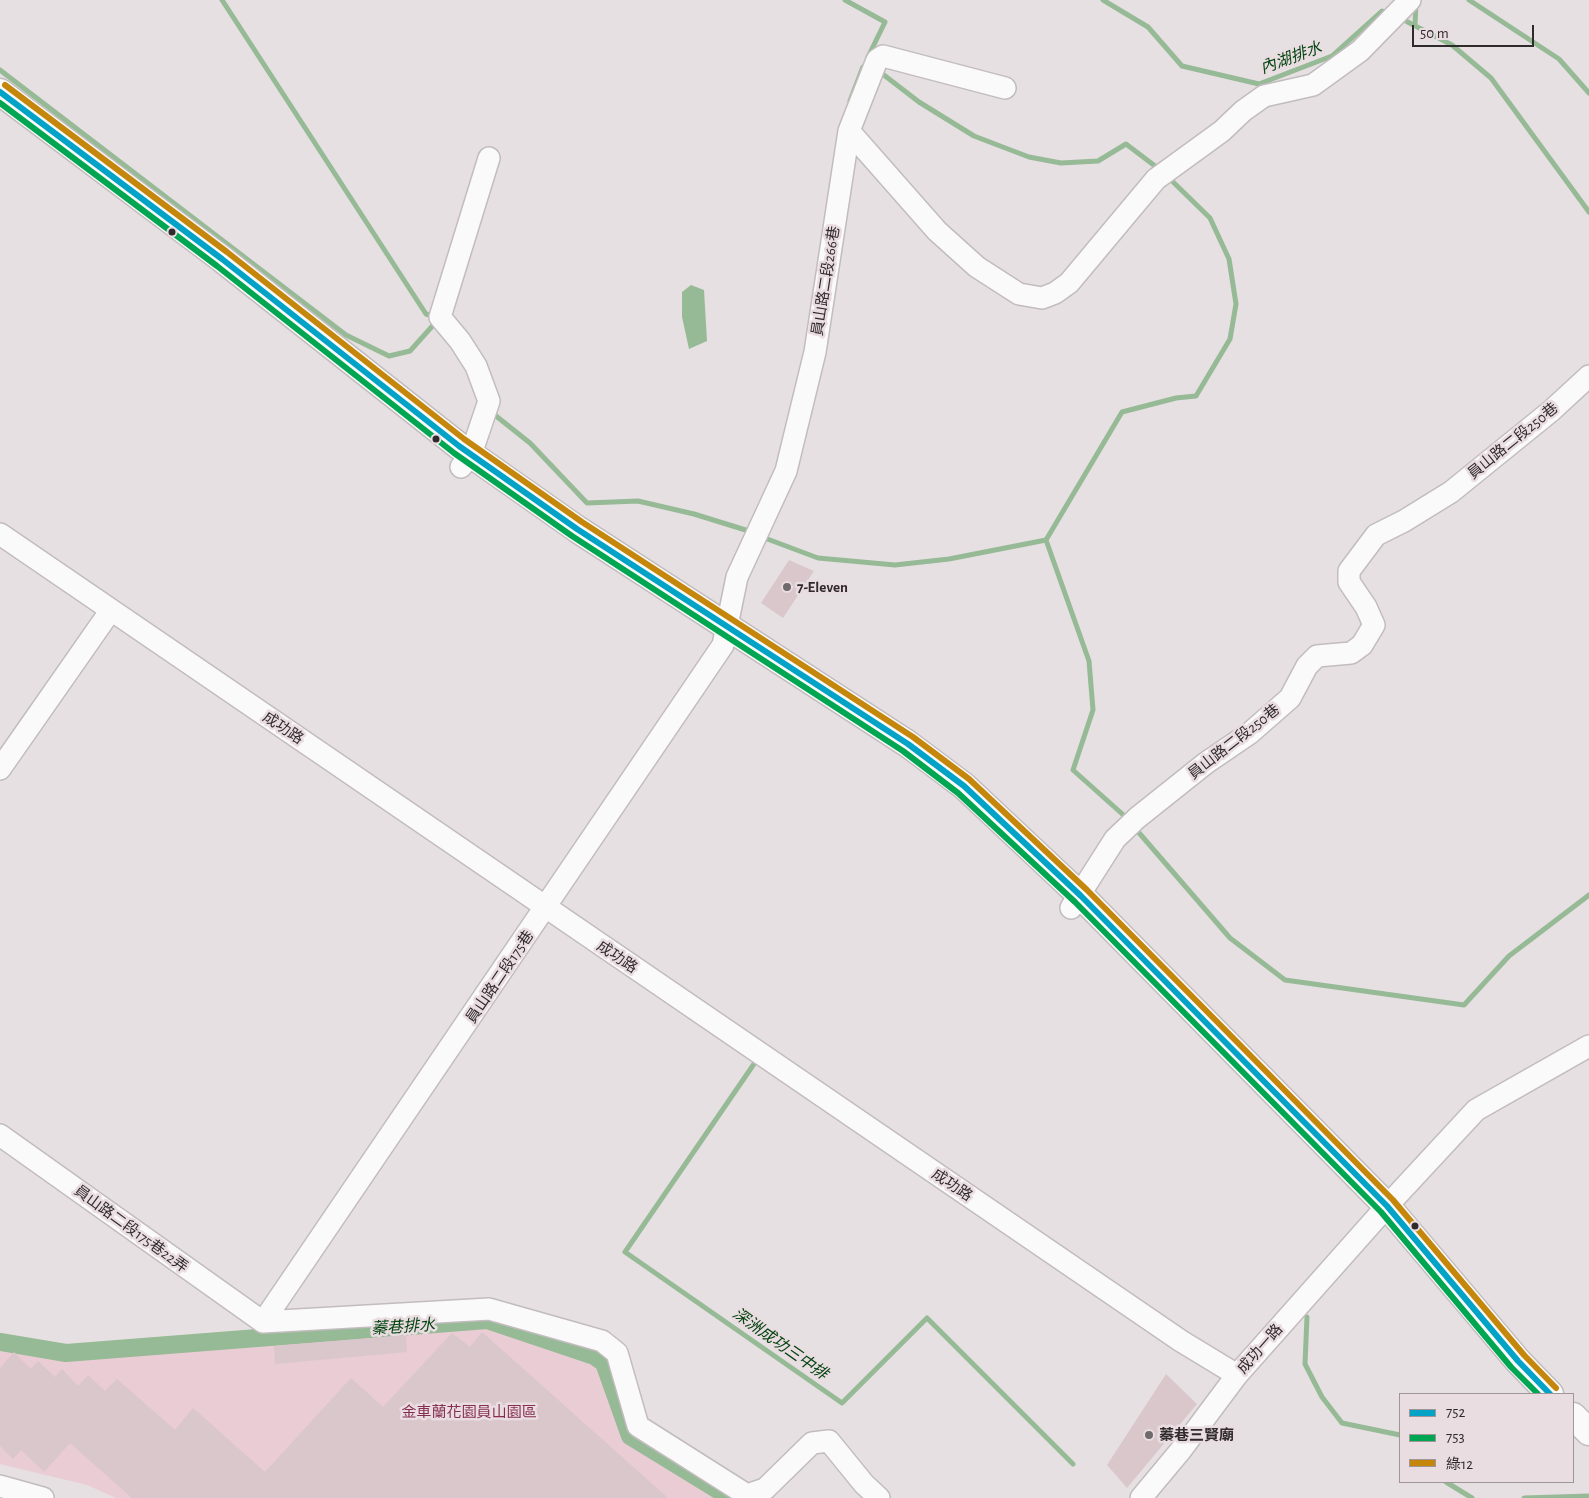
<!DOCTYPE html>
<html>
<head>
<meta charset="utf-8">
<style>
  body { margin:0 }
  #map { position:relative; width:1589px; height:1498px; overflow:hidden; background:#e7e0e2; font-family:"Alegreya Sans","Noto Sans TC",sans-serif }
  canvas { display:block }
  .legend { position:absolute; left:1399px; top:1393px; width:175px; height:90px; box-sizing:border-box; background:#eadde1; border:1px solid #9f9699; margin:0; padding:6px 9px; list-style:none; font-size:15px; color:#2f2b2c }
  .legend li { display:flex; align-items:center; gap:10px; height:25px }
  .legend b { width:25px; border:1px solid #9f9699 }
  .scale { position:absolute; left:1412px; top:25px; width:122px; height:22px; box-sizing:border-box; border:2px solid #2f2b2c; border-top:0; padding-left:6px; font-size:15px; line-height:18px; white-space:nowrap; color:#2f2b2c; -webkit-text-stroke:4px #eadde1; paint-order:stroke }
</style>
</head>
<body>
<div id="map">
<canvas width="1589" height="1498"></canvas>
<ul class="legend">
<li><b style="height:6px;background:#02a3c6"></b>752</li>
<li><b style="height:6px;background:#00a651"></b>753</li>
<li><b style="height:6px;background:#c5870b"></b>綠12</li>
</ul>
<div class="scale">50 m</div>
</div>
<script>
const ctx = document.querySelector('canvas').getContext('2d');
ctx.lineJoin = 'round';
function paint(path, color) { ctx.fillStyle = color; ctx.fill(path, 'evenodd'); }
const shape = rows => new Path2D(rows.map(r => 'M' + r).join(''));
function strokePath(path, color, width, dash) { ctx.strokeStyle = color; ctx.lineWidth = width; ctx.lineCap = dash ? 'butt' : 'round'; ctx.setLineDash(dash || []); ctx.stroke(path); }
function write(font, color, halo, rows, align = 'center') {
  ctx.font = font + ' "Alegreya Sans","Noto Sans TC",sans-serif'; ctx.lineWidth = 5; ctx.setLineDash([]); ctx.textBaseline = 'middle'; ctx.strokeStyle = halo; ctx.fillStyle = color; for (const [text, x, y, turn = 0] of rows) {
    ctx.save(); ctx.translate(x, y); ctx.rotate((+turn || 0) * Math.PI / 180); ctx.textAlign = isNaN(turn) ? turn : align; if (halo) ctx.strokeText(text, 0, 0); ctx.fillText(text, 0, 0); ctx.restore();
  }
}
const green = shape([
  [488,1326,600,1365,622,1434,723,1498,116,1498,87,1485,0,1464,0,1348,73,1358,264,1340]
]);
const water = shape([
  [691,285,704,290,707,341,689,349,682,317,682,292]
]);
const stream = shape([
  [222,0,426,314,436,317],
  [845,0,885,22,868,57],
  [1103,0,1148,27,1182,66,1259,84,1332,56,1382,11,1390,14],
  [1469,0,1559,59,1589,93],
  [1400,18,1452,45,1491,78,1589,212],
  [1415,26,1416,2],
  [0,70,346,335,389,356,410,351,436,322],
  [880,72,919,102,974,136,1029,157,1061,163,1098,161,1126,144,1159,169],
  [850,101,863,67],
  [491,412,530,443,587,503,638,501,694,514,752,532],
  [762,537,818,558,895,565,949,559,1046,540,1089,661,1093,710,1073,770,1129,820],
  [1046,540,1122,412,1176,398,1196,396,1230,339,1236,304,1229,259,1210,218,1167,176],
  [1134,827,1230,938,1285,980,1464,1005,1509,956,1589,895],
  [756,1061,625,1252,842,1403,927,1318,1073,1464],
  [1307,1317,1305,1364,1322,1397,1342,1423,1400,1435],
  [1446,1482,1472,1498],
  [1524,1498,1589,1496]
]);
const canal = shape([
  [0,1342,66,1353,487,1320,594,1356,604,1363,630,1436,731,1498]
]);
const building = shape([
  [789,560,814,571,783,618,761,603],
  [482,1332,668,1498,132,1498,70,1443,44,1472,21,1450,13,1459,0,1446,0,1368,14,1352,31,1369,38,1361,55,1377,62,1369,78,1386,88,1375,105,1391,117,1379,175,1430,193,1408,265,1472,351,1378,383,1407,452,1333,470,1347],
  [406,1335,407,1352,275,1364,274,1346],
  [1166,1374,1197,1404,1127,1488,1107,1465]
]);
const minor = shape([
  [849,131,937,231,977,267,1019,294,1042,298,1055,293,1069,283,1156,179,1222,131,1243,111,1264,96,1313,85,1360,51,1410,0],
  [461,467,471,454,489,401,476,366,460,341,440,317,489,158],
  [0,534,1181,1341,1237,1375],
  [0,769,111,610],
  [1071,908,1115,839,1137,818,1206,763,1250,733,1290,698,1307,666,1317,656,1351,653,1362,645,1374,625,1366,607,1349,582,1349,571,1376,535,1404,521,1451,492,1551,411,1589,376],
  [0,1135,263,1322],
  [263,1322,723,645,737,577,786,471,815,352,849,131,877,60,883,56,1005,88],
  [263,1322,489,1309,602,1341,617,1353,638,1426,747,1495,765,1489,812,1443,829,1441,864,1484,879,1498],
  [0,1486,43,1498],
  [1141,1498,1181,1450,1237,1375,1387,1206,1476,1110,1589,1046]
]);
const major = shape([
  [0,92,222,259,459,446,577,529,908,744,964,786,1081,896,1387,1206,1518,1361,1550,1394],
  [1573,1416,1589,1432]
]);
const bus1 = shape([
  [0,92,222,259,459,446,577,529,908,744,964,786,1081,896,1387,1206,1518,1361,1550,1394]
]);
const bus2 = shape([
  [0,103,217,266,454,453,572,536,903,751,958,793,1075,902,1381,1212,1511,1367,1538,1394]
]);
const bus3 = shape([
  [5,85,227,252,464,439,582,522,913,737,969,779,1087,890,1393,1200,1524,1355,1556,1388]
]);
const markers = [
  [172,232,4.5,"#2f2b2c"],
  [436,439,4.5,"#2f2b2c"],
  [787,587,5,"#6f6a6c"],
  [1415,1226,4.5,"#2f2b2c"],
  [1149,1435,5,"#6f6a6c"]
];
const streetNames = [
  ["員山路二段266巷",826,281,-81],
  ["員山路二段250巷",1513,441,-39],
  ["成功路",283,728,34],
  ["員山路二段250巷",1234,742,-38],
  ["成功路",617,957,34],
  ["員山路二段175巷",500,977,-56],
  ["成功路",952,1185,34],
  ["員山路二段175巷22弄",131,1229,36],
  ["成功一路",1260,1349,-49]
];
const poiNames = [
  ["7-Eleven",797,587],
  ["蓁巷三賢廟",1159,1435]
];
const parkNames = [
  ["金車蘭花園員山園區",469,1412]
];
const waterNames = [
  ["內湖排水",1291,58,-20],
  ["蓁巷排水",403,1327,-4],
  ["深洲成功三中排",780,1344,35]
];
paint(green, '#eaccd4');
paint(water, '#96ba96');
strokePath(stream, '#96ba96', 5);
strokePath(canal, '#96ba96', 18);
paint(building, '#d9c7cc');
strokePath(minor, '#c2bcbe', 24);
strokePath(major, '#c2bcbe', 29);
strokePath(minor, '#fbfafb', 21);
strokePath(major, '#fbfafb', 26);
strokePath(bus1, '#02a3c6', 6);
strokePath(bus2, '#00a651', 6);
strokePath(bus3, '#c5870b', 6);
for (const [x, y, r, color] of markers) { const dot = new Path2D(); dot.arc(x, y, r, 0, 2 * Math.PI); ctx.fillStyle = color; ctx.fill(dot); strokePath(dot, '#eadde1', 2); }
write('15px', '#2f2b2c', '#eadde1', streetNames);
write('bold 15px', '#2f2b2c', '#eadde1', poiNames, 'left');
write('15px', '#862e4f', '#eadde1', parkNames);
write('italic 16px', '#044411', '#eadde1', waterNames);
</script>
</body>
</html>
